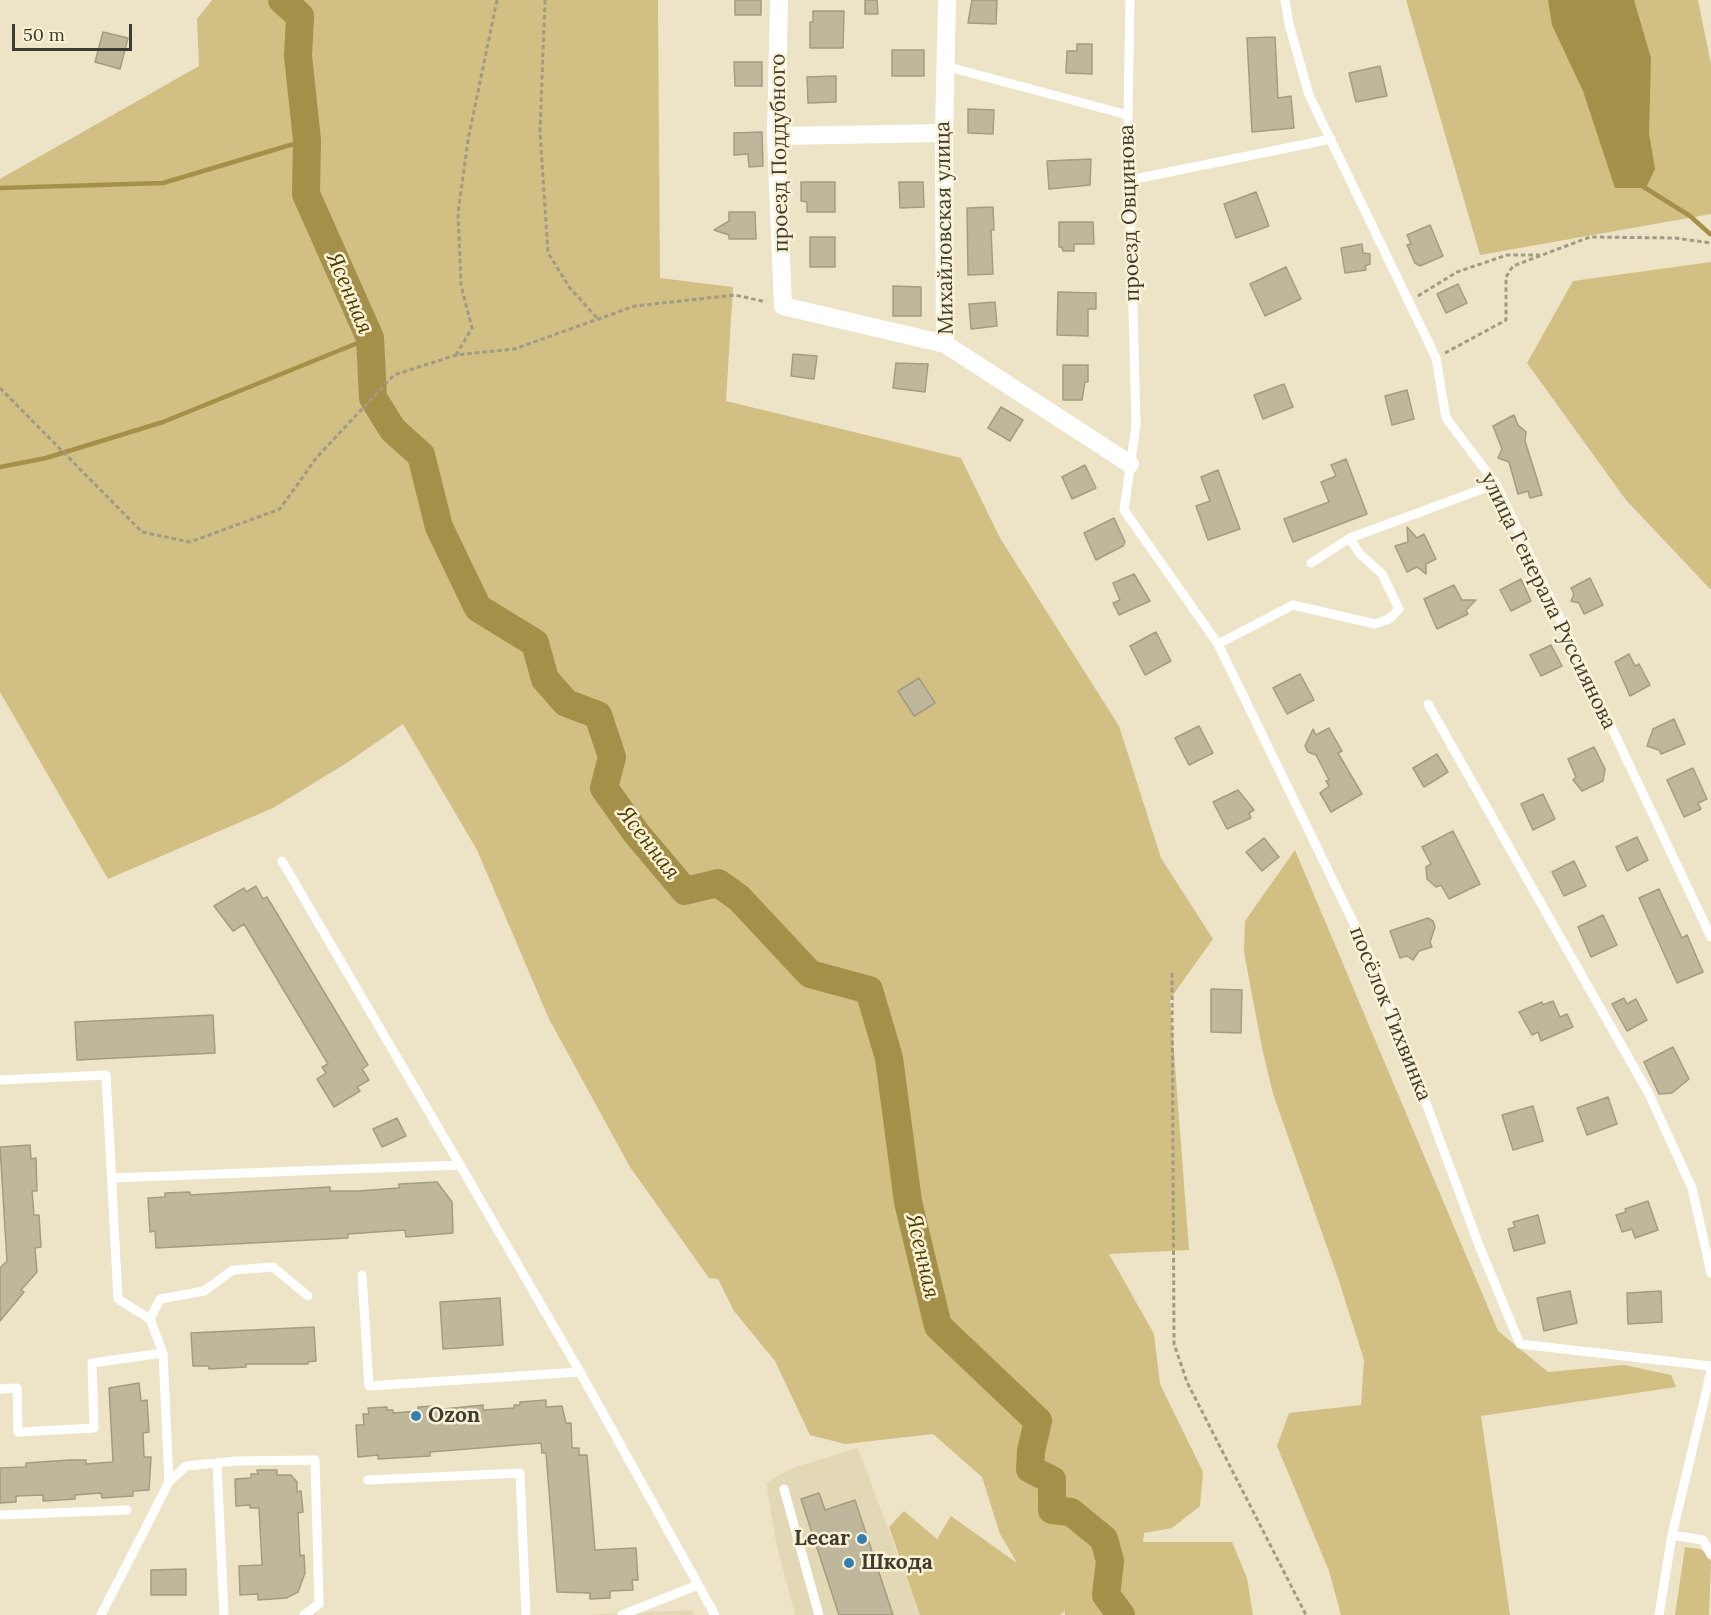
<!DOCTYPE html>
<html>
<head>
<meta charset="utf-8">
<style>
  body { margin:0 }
  #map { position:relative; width:1711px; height:1615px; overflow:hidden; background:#ede4c8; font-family:Lora,serif }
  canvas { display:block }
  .scale { position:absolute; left:12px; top:24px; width:120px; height:27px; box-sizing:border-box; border:3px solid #3e3b30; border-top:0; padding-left:8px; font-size:18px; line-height:21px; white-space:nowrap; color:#3e3b30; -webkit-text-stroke:4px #faf2d5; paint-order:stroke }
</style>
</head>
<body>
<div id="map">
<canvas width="1711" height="1615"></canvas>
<div class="scale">50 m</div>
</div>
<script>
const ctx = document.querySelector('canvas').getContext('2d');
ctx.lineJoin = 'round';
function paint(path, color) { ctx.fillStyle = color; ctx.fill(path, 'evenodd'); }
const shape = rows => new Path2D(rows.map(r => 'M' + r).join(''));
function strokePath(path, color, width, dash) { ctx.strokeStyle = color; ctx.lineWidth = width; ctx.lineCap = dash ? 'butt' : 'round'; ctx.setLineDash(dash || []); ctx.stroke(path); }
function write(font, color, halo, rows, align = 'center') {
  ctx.font = font + ' Lora,serif'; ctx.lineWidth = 5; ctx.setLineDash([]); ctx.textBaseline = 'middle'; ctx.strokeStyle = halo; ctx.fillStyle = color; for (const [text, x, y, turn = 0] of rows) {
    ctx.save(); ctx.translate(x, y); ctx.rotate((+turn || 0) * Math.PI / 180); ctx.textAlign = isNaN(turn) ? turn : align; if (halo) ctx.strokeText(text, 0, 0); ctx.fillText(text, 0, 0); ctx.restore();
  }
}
const built = shape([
  [858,1448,920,1615,795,1615,777,1547,766,1483,792,1468],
  [693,1610,693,1615,583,1615]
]);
const green = shape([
  [212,0,658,0,660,278,733,287,726,401,961,458,1000,538,1119,726,1161,858,1213,939,1170,999,1189,1250,1109,1254,1154,1334,1160,1384,1203,1472,1200,1506,1172,1528,1144,1533,1143,1542,1232,1542,1247,1578,1253,1615,1065,1615,1065,1611,1060,1615,920,1615,889,1527,904,1511,937,1539,951,1516,1017,1563,1000,1534,982,1477,933,1434,845,1444,810,1435,775,1361,734,1311,718,1279,709,1278,630,1167,549,1019,477,850,403,724,345,764,273,808,108,879,0,692,0,179,199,66,197,19],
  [1406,0,1698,0,1711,64,1711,214,1480,255],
  [1711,262,1711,590,1626,500,1527,363,1573,281],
  [1295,850,1498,1331,1548,1372,1624,1365,1671,1375,1676,1387,1481,1416,1510,1615,1341,1615,1329,1571,1277,1446,1289,1413,1361,1405,1364,1360,1338,1278,1273,1094,1262,1048,1244,952,1245,921],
  [1685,1547,1700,1549,1708,1554,1711,1562,1709,1615,1675,1615]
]);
const water = shape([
  [1548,0,1634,0,1651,58,1649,133,1655,169,1646,188,1615,188,1583,91,1552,25]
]);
const stream = shape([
  [1639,184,1690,216,1710,234],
  [0,188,163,183,307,140],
  [0,467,46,458,163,422,370,338]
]);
const river = shape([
  [282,0,300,16,298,56,307,140,306,194,370,338,373,398,393,430,421,455,439,527,478,608,535,643,545,679,566,703,598,715,612,757,604,788,637,834,685,891,718,883,739,898,810,974,869,990,889,1058,908,1202,938,1326,1038,1421,1031,1451,1030,1469,1052,1480,1052,1510,1071,1512,1104,1539,1110,1561,1106,1595,1121,1615]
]);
const building = shape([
  [735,0,761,0,761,15,735,15,735,0],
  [865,0,877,0,878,14,865,14,865,0],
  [972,0,997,0,996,24,968,23,972,0],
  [813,11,844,11,843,48,810,48,810,22,813,22,813,11],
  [103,32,128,38,120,69,95,62,103,32],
  [1275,37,1278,98,1291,96,1294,128,1252,132,1247,38,1275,37],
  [1077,44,1092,44,1092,74,1066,73,1067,51,1077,51,1077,44],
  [892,50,924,50,924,76,892,76,892,50],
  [734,62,762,62,762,86,735,86,734,62],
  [1380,66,1387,96,1356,102,1349,73,1380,66],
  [836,76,836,102,808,103,807,77,836,76],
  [968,109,994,110,993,134,968,133,968,109],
  [762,132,763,166,749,167,748,154,734,155,734,133,762,132],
  [1091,159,1090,185,1049,189,1047,161,1091,159],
  [801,182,835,182,835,212,807,212,807,202,801,201,801,182],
  [899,182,923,182,924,207,900,208,899,182],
  [1256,192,1269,226,1236,238,1224,204,1256,192],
  [993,207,994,230,991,230,993,274,968,275,967,208,993,207],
  [729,212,755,212,756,239,729,239,729,235,714,230,729,221,729,212],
  [1059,222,1093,222,1094,244,1074,244,1074,251,1063,251,1062,247,1059,247,1059,222],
  [1430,225,1443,256,1420,266,1415,263,1407,245,1411,244,1407,235,1430,225],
  [810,237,835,237,835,267,810,267,810,237],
  [1362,244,1363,253,1370,254,1370,264,1365,266,1366,270,1345,273,1341,248,1362,244],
  [1286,267,1301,299,1265,316,1250,284,1286,267],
  [1458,284,1467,303,1446,313,1437,294,1458,284],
  [893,286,921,287,921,316,893,316,893,286],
  [1058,292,1096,293,1096,309,1088,309,1088,336,1057,335,1058,292],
  [995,302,997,326,971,329,969,304,995,302],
  [793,354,817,356,814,379,791,376,793,354],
  [896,363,928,364,925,392,893,388,896,363],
  [1063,365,1088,365,1088,382,1085,382,1082,400,1063,400,1063,365],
  [1284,384,1293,407,1263,419,1254,395,1284,384],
  [1407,390,1414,419,1392,425,1385,396,1407,390],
  [1001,407,1023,420,1010,441,988,428,1001,407],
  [1514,415,1518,425,1526,432,1525,441,1542,495,1530,498,1528,491,1518,494,1509,462,1498,458,1502,449,1493,426,1514,415],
  [1346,459,1367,514,1293,542,1284,519,1329,502,1321,482,1336,476,1331,465,1346,459],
  [1085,465,1096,488,1072,499,1062,477,1085,465],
  [1218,470,1240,529,1208,540,1196,506,1210,501,1201,477,1218,470],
  [1114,518,1125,542,1123,546,1096,560,1084,533,1114,518],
  [1407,527,1417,538,1424,534,1436,559,1426,564,1426,574,1417,567,1407,572,1395,546,1408,542,1407,527],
  [1134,574,1150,601,1119,615,1113,603,1120,600,1113,583,1134,574],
  [1590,578,1603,605,1584,614,1579,603,1571,601,1574,594,1571,588,1590,578],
  [1521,579,1531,601,1511,611,1500,590,1521,579],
  [1454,585,1462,600,1476,600,1466,610,1468,614,1437,629,1424,599,1454,585],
  [1156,632,1171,661,1145,675,1130,646,1156,632],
  [1551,645,1562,666,1541,676,1530,655,1551,645],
  [1629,654,1635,666,1639,664,1650,685,1630,696,1615,662,1629,654],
  [1300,674,1314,700,1287,714,1273,688,1300,674],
  [919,678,935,703,914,716,898,691,919,678],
  [1674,719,1685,744,1661,754,1659,750,1647,746,1653,729,1674,719],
  [1199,726,1213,753,1189,765,1175,738,1199,726],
  [1329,728,1342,751,1338,753,1362,794,1331,812,1320,793,1329,786,1326,781,1329,780,1316,755,1308,752,1305,746,1313,729,1316,735,1329,728],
  [1594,747,1605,769,1603,781,1582,791,1573,780,1576,777,1568,759,1594,747],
  [1437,754,1448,772,1424,787,1413,768,1437,754],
  [1693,768,1707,799,1698,803,1701,809,1684,817,1667,780,1693,768],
  [1238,790,1254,810,1249,813,1251,818,1227,829,1213,802,1238,790],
  [1543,794,1555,819,1533,830,1521,804,1543,794],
  [1453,831,1480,884,1449,899,1441,885,1436,887,1427,879,1426,867,1431,864,1422,847,1453,831],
  [1637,837,1648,860,1627,871,1616,847,1637,837],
  [1264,838,1279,857,1262,871,1246,852,1264,838],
  [1574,861,1586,886,1564,896,1552,872,1574,861],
  [256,886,263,899,267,897,368,1065,362,1069,369,1080,357,1087,360,1091,334,1107,317,1079,326,1073,322,1067,328,1064,244,924,233,931,214,906,244,888,246,892,256,886],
  [1659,889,1682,938,1687,935,1703,972,1677,983,1639,898,1659,889],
  [1603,915,1617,945,1591,957,1578,927,1603,915],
  [1428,918,1433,921,1435,927,1430,942,1432,947,1419,951,1413,960,1407,956,1400,958,1390,931,1428,918],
  [1211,989,1242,990,1241,1033,1211,1032,1211,989],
  [1624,998,1627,1004,1636,999,1647,1020,1627,1031,1612,1004,1624,998],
  [1553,1001,1560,1017,1567,1014,1573,1027,1541,1041,1538,1032,1532,1035,1519,1012,1542,1002,1543,1005,1553,1001],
  [213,1015,215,1053,77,1060,75,1022,213,1015],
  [1673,1047,1689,1079,1672,1093,1659,1094,1644,1062,1673,1047],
  [1608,1097,1617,1124,1587,1135,1577,1108,1608,1097],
  [1533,1106,1543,1141,1513,1150,1502,1115,1533,1106],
  [397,1118,406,1136,382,1147,373,1129,397,1118],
  [30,1145,31,1159,36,1158,37,1191,32,1191,34,1215,39,1215,41,1247,35,1248,37,1272,21,1290,24,1292,0,1321,0,1268,7,1261,0,1147,30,1145],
  [437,1182,452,1202,453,1233,406,1237,405,1230,348,1234,348,1238,156,1248,155,1231,150,1232,148,1198,165,1197,165,1193,190,1192,190,1195,330,1187,330,1191,358,1191,399,1188,399,1184,437,1182],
  [1648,1201,1658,1230,1635,1238,1632,1229,1622,1232,1616,1215,1626,1212,1625,1209,1648,1201],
  [1538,1215,1545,1243,1514,1251,1508,1229,1515,1227,1513,1222,1538,1215],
  [1570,1291,1577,1323,1544,1331,1537,1298,1570,1291],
  [1661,1291,1662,1322,1628,1324,1627,1293,1661,1291],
  [500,1298,503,1345,443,1349,440,1302,500,1298],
  [314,1327,316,1361,308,1362,308,1364,246,1364,246,1367,209,1369,209,1366,193,1366,191,1333,314,1327],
  [139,1383,141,1401,147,1400,149,1432,143,1433,144,1457,151,1457,149,1490,133,1491,133,1496,102,1498,101,1493,75,1495,75,1499,43,1501,43,1495,16,1496,16,1502,0,1503,0,1468,26,1467,26,1463,69,1460,86,1460,86,1464,113,1462,109,1388,139,1383],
  [546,1400,546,1407,562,1406,566,1423,571,1423,572,1448,579,1448,579,1455,587,1455,595,1550,636,1548,638,1580,632,1580,633,1590,610,1591,610,1598,590,1599,590,1593,557,1592,546,1453,542,1453,541,1443,430,1452,430,1456,378,1459,378,1455,358,1457,356,1425,364,1425,363,1414,369,1414,368,1408,387,1407,387,1410,393,1410,393,1413,418,1411,418,1407,434,1406,434,1410,483,1405,483,1410,514,1408,514,1405,520,1405,520,1402,546,1400],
  [257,1470,277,1470,277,1475,291,1475,297,1482,297,1492,301,1491,303,1512,298,1513,300,1556,304,1555,305,1573,298,1592,286,1598,258,1600,258,1594,240,1595,239,1566,262,1565,259,1508,250,1508,250,1505,236,1506,235,1479,251,1478,251,1474,258,1474,257,1470],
  [819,1493,825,1510,855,1500,893,1615,839,1615,801,1499,819,1493],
  [186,1569,186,1595,151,1595,151,1570,186,1569]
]);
const path = shape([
  [545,0,540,132,548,253,570,288,598,319],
  [1418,296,1457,272,1507,255,1540,255],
  [1445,353,1506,320,1506,277,1513,266,1590,237,1675,238,1711,243],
  [456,355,472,328,461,285,458,213,468,140,497,0],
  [0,388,142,532,190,542,280,509,317,457,394,375,456,355,514,349,635,306,735,295,766,302],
  [1172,973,1174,1344,1187,1382,1306,1615]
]);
const lane = shape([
  [1285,0,1289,24,1309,95,1436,358,1446,418,1496,484,1711,937],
  [945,66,1128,115,1136,425,1124,510,1218,644,1376,969,1480,1248,1520,1344,1711,1366],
  [1128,115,1130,0],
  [1130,180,1331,139],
  [1311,563,1350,538],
  [1218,644,1293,605,1375,624,1389,619,1399,609,1382,574,1359,553,1350,538,1496,484],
  [1428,704,1649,1094,1692,1188,1711,1273],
  [0,1080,106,1075,118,1299,150,1319,163,1353],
  [460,1165,580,1372],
  [112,1178,460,1165,282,861],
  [362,1275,369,1386,580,1372,715,1615],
  [150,1319,160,1299,204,1291,233,1270,273,1267,308,1296],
  [0,1389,17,1388,18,1432,94,1428,92,1363,163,1353,169,1482,101,1615],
  [217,1463,224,1615],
  [368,1480,520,1473,526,1615],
  [169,1482,186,1466,236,1461,315,1460,319,1604,304,1615],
  [784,1489,819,1615],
  [0,1515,127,1510],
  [1672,1535,1703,1540,1711,1555],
  [622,1615,698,1585],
  [1659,1615,1672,1535,1711,1371]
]);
const street = shape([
  [779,0,776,136,783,306,945,344],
  [947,0,944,133,945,344,1130,464],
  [776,136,944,133]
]);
const markers = [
  [416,1416,6,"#367eb2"],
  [862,1539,6,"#367eb2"],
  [849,1563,6,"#367eb2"]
];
const streetNames = [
  ["проезд Поддубного",780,153,-91],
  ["проезд Овцинова",1130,213,-92],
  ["Михайловская улица",945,228,-91],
  ["улица Генерала Руссиянова",1548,601,64],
  ["посёлок Тихвинка",1390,1014,68]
];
const poiNames = [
  ["Ozon",428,1416],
  ["Lecar",850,1539,"right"],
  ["Шкода",861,1563]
];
const waterNames = [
  ["Ясенная",349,293,67],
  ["Ясенная",648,843,52],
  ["Ясенная",922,1256,77]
];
paint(built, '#e3d8b5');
paint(green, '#d1bf83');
paint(water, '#a49049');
strokePath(stream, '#a49049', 4.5);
strokePath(river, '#a49049', 28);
paint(building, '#bfb79c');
strokePath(building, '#a39c81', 1.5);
strokePath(path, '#a19b86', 3, [4.5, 3]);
strokePath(lane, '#fff', 9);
strokePath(street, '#fff', 18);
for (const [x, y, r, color] of markers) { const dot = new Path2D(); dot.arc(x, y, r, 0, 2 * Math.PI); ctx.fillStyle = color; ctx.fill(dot); strokePath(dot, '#faf2d5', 2); }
write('21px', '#3e3b30', '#faf2d5', streetNames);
write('bold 21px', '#3e3b30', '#faf2d5', poiNames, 'left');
write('italic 22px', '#4c3d00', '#faf2d5', waterNames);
</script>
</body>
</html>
